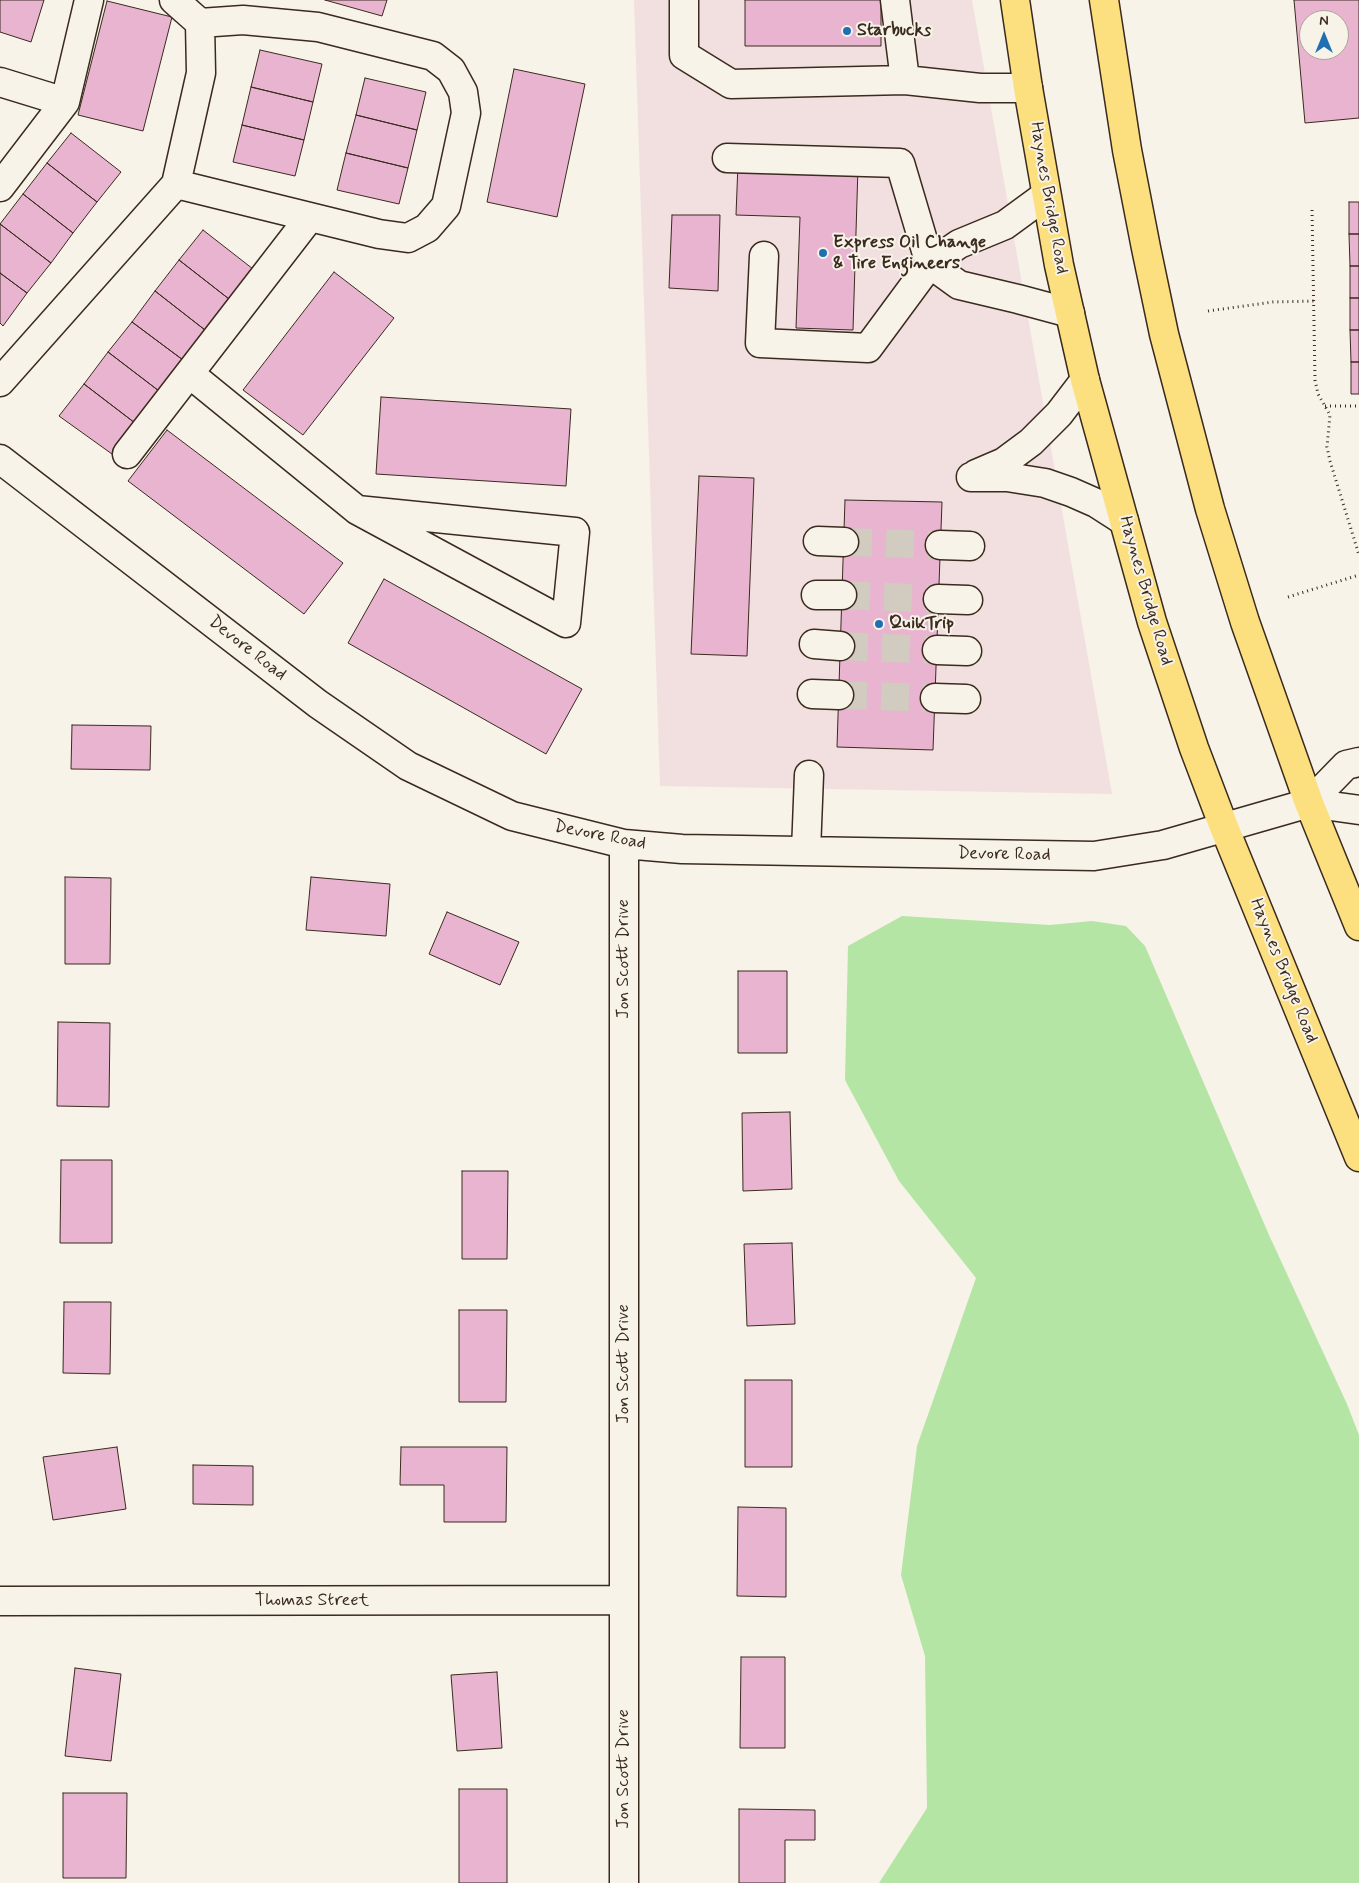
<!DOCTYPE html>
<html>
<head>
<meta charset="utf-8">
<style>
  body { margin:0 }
  #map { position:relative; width:1359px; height:1883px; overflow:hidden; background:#f7f3e8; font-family:Mynerve,sans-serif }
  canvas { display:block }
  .north { position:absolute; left:1299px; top:10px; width:50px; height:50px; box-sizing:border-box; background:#f7f3e8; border:1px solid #aca397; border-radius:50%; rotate:0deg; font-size:14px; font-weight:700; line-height:20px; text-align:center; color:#3b2a1e }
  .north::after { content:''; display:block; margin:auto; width:18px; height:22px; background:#1f6fb2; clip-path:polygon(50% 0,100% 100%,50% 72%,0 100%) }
</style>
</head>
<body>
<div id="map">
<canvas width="1359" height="1883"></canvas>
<div class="north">N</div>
</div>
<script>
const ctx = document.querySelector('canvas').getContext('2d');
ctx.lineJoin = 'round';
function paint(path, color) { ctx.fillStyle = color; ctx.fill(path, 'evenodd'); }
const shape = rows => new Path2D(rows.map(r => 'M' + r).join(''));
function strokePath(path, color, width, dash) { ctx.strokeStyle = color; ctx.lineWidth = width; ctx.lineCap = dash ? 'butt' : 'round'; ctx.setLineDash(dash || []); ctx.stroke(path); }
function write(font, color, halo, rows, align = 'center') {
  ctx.font = font + ' Mynerve,sans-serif'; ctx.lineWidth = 4; ctx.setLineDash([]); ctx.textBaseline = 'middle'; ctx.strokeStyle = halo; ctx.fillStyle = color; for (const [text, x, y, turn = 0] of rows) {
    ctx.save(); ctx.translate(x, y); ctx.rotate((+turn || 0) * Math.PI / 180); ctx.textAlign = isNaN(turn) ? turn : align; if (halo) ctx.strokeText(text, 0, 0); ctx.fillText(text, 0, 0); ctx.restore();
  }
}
const built = shape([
  [634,0,972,0,1112,794,660,786]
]);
const green = shape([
  [902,916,1050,925,1092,921,1126,926,1145,946,1269,1235,1347,1404,1359,1435,1359,1883,879,1883,927,1808,925,1656,901,1575,917,1446,976,1278,899,1181,845,1080,848,946]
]);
const building = shape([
  [0,0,44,0,31,42,0,32,0,0],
  [325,0,387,0,382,16,325,0],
  [745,0,881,0,881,46,745,46,745,0],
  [1294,0,1359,0,1359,118,1305,123,1294,0],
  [1309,20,1339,20,1339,50,1309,50,1309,20],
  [107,1,172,17,143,131,78,115,107,1],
  [260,50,322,64,313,102,251,87,260,50],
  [514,69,585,84,557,217,487,202,514,69],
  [365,78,426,92,417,130,356,115,365,78],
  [251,87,313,102,304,140,242,125,251,87],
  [356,115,417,130,408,168,346,153,356,115],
  [242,125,304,140,295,176,233,162,242,125],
  [71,133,121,172,97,202,47,163,71,133],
  [346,153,408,168,399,204,337,190,346,153],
  [47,163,97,202,73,233,23,194,47,163],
  [738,164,858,167,853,330,796,328,800,217,736,215,738,164],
  [23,194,73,233,51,263,0,224,23,194],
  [1349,202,1359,202,1359,234,1349,234,1349,202],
  [672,215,720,215,718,291,669,288,672,215],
  [0,224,51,263,27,293,0,273,0,224],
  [203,230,253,269,229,299,179,260,203,230],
  [1349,234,1359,234,1359,266,1350,266,1349,234],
  [179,260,229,299,205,330,155,291,179,260],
  [1350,266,1359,266,1359,298,1350,298,1350,266],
  [334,272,394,318,303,435,243,390,334,272],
  [0,273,27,293,3,326,0,323,0,273],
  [155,291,205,330,183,360,132,322,155,291],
  [1350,298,1359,298,1359,330,1350,330,1350,298],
  [132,322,183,360,159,391,108,352,132,322],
  [1350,330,1359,330,1359,362,1351,362,1350,330],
  [108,352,159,391,135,423,84,384,108,352],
  [1351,362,1359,362,1359,394,1351,394,1351,362],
  [84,384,135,423,112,454,59,416,84,384],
  [381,397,571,409,566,486,376,474,381,397],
  [167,430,343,563,304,614,128,481,167,430],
  [699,476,754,478,747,656,691,654,699,476],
  [845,500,942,502,933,750,837,747,845,500],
  [384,579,582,689,546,754,348,643,384,579],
  [72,725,151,726,150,770,71,769,72,725],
  [65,877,111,878,110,964,65,964,65,877],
  [311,877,390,884,386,936,306,930,311,877],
  [447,912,519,942,500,985,429,954,447,912],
  [738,971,787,971,787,1053,738,1053,738,971],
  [58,1022,110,1023,109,1107,57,1106,58,1022],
  [790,1112,792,1189,743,1191,742,1113,790,1112],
  [61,1160,112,1160,112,1243,60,1243,61,1160],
  [462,1171,508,1171,507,1259,462,1259,462,1171],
  [792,1243,795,1324,747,1326,744,1244,792,1243],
  [64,1302,111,1302,110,1374,63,1373,64,1302],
  [459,1310,507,1310,506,1402,459,1402,459,1310],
  [745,1380,792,1380,792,1467,745,1467,745,1380],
  [117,1447,126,1509,53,1520,43,1457,117,1447],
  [401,1447,507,1447,506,1522,444,1522,444,1485,400,1485,401,1447],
  [193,1465,253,1466,253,1505,193,1504,193,1465],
  [738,1507,786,1508,786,1597,737,1596,738,1507],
  [741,1657,785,1657,785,1748,740,1748,741,1657],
  [75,1668,121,1674,111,1761,65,1756,75,1668],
  [497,1672,502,1748,457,1751,451,1675,497,1672],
  [459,1789,507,1789,507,1883,459,1883,459,1789],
  [63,1793,127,1793,126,1878,63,1878,63,1793],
  [739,1809,815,1810,815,1840,785,1840,785,1883,739,1883,739,1809]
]);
const minorTunnel = shape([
  [844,542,940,545],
  [842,595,938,599],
  [840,646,937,650],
  [839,695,935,698]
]);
const path = shape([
  [1312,210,1315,380,1318,394,1330,415,1327,447,1330,461,1359,555],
  [1208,311,1273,302,1314,301],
  [1325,406,1359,406],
  [1288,597,1359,575]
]);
const minor = shape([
  [684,0,684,55,731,84,905,80],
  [895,0,905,80,980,88,1028,88],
  [0,82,65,102],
  [727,158,900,163,930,264,868,348,760,343,764,256],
  [176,184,379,234,408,238,427,228,446,206,466,113,463,92,451,70,433,56,318,27,243,20,200,23],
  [0,187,65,102,89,0],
  [1046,195,1005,225,959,244,930,264,959,285,1018,299,1070,313],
  [190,374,357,510,575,532,566,623,357,510],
  [0,382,176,184,201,73,200,23,174,0],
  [127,454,310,217],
  [0,459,318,704,408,766,512,816,624,844,682,849,1094,856,1163,845,1309,803,1359,810],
  [976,474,1004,462,1031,442,1059,414,1085,380],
  [971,477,1007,477,1045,483,1071,492,1096,503,1124,521],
  [818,541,844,542],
  [940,545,970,546],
  [816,595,842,595],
  [938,599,968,600],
  [814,644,840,646],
  [937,650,967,651],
  [812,694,839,695],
  [935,698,966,699],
  [1309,803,1346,765,1359,762],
  [806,851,809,775],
  [0,1601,624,1600],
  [624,1883,624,844]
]);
const major = shape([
  [1015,0,1028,88,1059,265,1085,380,1152,622,1194,748,1224,827,1359,1157],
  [1104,0,1127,150,1146,248,1164,334,1210,509,1245,622,1309,803,1359,926]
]);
const markers = [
  [847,31,5,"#1f6fb2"],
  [823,253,5,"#1f6fb2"],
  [879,624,5,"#1f6fb2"]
];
const poiNames = [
  ["Starbucks",857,31],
  ["Express Oil Change",833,243],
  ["& Tire Engineers",833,264],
  ["QuikTrip",889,624]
];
const streetNames = [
  ["Haynes Bridge Road",1048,198,80],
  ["Haynes Bridge Road",1145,591,74],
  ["Devore Road",247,649,38],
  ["Devore Road",600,836,11],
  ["Devore Road",1004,855,1],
  ["Jon Scott Drive",624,959,-90],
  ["Haynes Bridge Road",1283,971,68],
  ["Jon Scott Drive",624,1364,-90],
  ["Thomas Street",312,1601],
  ["Jon Scott Drive",624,1769,-90]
];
paint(built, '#f2e0e1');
paint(green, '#b5e5a5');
paint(building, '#e8b4d0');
strokePath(building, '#3b2a1e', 1);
strokePath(minorTunnel, '#d1cbc0', 28, [28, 14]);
strokePath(minor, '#3b2a1e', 31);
strokePath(major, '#3b2a1e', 31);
strokePath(path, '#3b2a1e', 3, [1, 4]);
strokePath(minor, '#f7f3e8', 28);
strokePath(major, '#fce080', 28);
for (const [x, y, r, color] of markers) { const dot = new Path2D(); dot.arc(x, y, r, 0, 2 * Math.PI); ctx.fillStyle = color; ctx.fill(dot); strokePath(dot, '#f7f3e8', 2); }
write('bold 18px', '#3b2a1e', '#f7f3e8', poiNames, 'left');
write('18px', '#3b2a1e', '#f7f3e8', streetNames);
</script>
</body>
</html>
